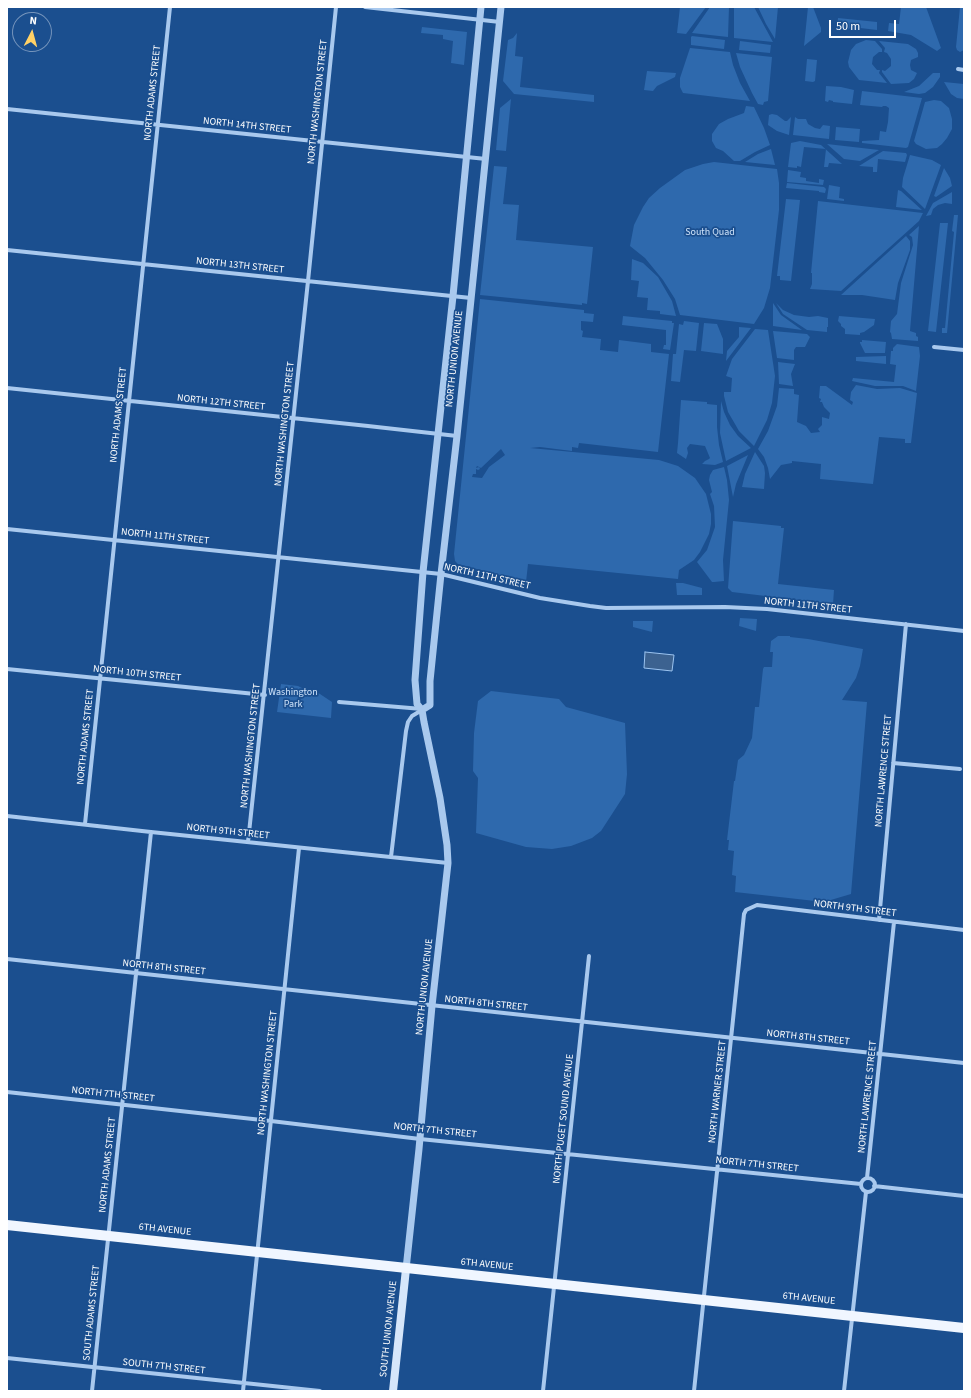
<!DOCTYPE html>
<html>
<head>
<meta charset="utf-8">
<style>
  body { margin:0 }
  #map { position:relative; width:971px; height:1398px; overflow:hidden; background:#1b4f8f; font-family:"Source Sans 3",sans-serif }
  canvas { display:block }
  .frame { position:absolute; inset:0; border:8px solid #fff; pointer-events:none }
  .north { position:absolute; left:12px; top:12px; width:40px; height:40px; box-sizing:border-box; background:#1b4f8f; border:1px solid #7695bc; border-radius:50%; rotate:6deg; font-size:11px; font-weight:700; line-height:16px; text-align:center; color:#fff }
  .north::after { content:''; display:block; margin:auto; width:14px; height:18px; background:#ffd166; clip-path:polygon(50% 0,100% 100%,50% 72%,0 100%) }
  .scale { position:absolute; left:829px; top:20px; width:67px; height:18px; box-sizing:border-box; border:2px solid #fff; border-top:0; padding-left:5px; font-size:12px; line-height:14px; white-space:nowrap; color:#fff; -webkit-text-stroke:3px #1b4f8f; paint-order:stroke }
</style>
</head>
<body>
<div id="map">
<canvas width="971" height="1398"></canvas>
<div class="frame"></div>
<div class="north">N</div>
<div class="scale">50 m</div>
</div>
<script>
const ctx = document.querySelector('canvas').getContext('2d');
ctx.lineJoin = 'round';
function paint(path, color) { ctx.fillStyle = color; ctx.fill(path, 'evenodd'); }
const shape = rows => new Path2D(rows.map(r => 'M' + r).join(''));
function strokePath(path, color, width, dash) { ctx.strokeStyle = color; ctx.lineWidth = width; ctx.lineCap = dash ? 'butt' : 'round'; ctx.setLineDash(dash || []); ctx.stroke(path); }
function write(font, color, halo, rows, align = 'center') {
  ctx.font = font + ' "Source Sans 3",sans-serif'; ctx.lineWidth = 3.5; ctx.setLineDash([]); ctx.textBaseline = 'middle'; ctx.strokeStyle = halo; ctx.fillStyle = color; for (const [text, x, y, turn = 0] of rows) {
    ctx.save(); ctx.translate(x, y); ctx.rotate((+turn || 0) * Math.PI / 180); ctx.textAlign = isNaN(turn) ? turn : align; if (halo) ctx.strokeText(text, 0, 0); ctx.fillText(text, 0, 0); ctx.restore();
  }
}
const green = shape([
  [680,7,706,7,686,34,677,33],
  [710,7,729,7,728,37,692,33],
  [734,7,754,7,773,42,734,38],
  [758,7,778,7,775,39,766,24],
  [808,7,813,7,821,28,821,32,804,46],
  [901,7,926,7,941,48,937,51,911,35,888,31,889,23,899,24],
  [960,7,964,7,964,50,960,52,957,50,956,47],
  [838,18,877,22,877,30,852,27,847,30,837,29],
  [422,27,467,32,464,65,451,63,453,41,443,39,443,35,421,33],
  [517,33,515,56,523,57,520,87,594,95,594,102,514,94,503,81,508,40,513,38],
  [692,36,725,40,724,49,691,45,691,37],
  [866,40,875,41,882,49,882,52,879,52,873,57,872,64,877,70,880,70,879,73,887,83,859,80,849,67,848,62,851,50,856,44],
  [740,41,771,45,770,53,739,50],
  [879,41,908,44,916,49,918,53,918,57,911,60,910,65,911,70,917,73,914,79,909,83,891,84,882,72,882,70,885,71,891,66,891,59,887,53,884,52,885,48],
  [690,48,730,52,733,65,740,83,750,101,683,93,680,87,680,78],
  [736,53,772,57,768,101,764,102,763,105,758,104,752,93,740,67],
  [807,59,817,60,815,81,813,82,805,81],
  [647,71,676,73,675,77,657,86,653,91,644,90],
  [933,73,940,73,940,77,933,87,925,93,919,94,904,92,919,86],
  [944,82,964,84,964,99,957,98,951,94],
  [826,86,841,87,854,90,852,104,833,102,833,101,829,100,828,102,825,101],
  [862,91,922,98,908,147,906,148,862,143,862,141,879,140,880,131,886,132,888,122,889,108,886,106,883,106,882,107,860,105],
  [511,99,506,151,496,150,500,108],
  [934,100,941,101,949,108,952,119,952,129,947,138,942,144,937,148,926,149,916,144,914,141,925,102],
  [746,106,754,107,764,128,770,145,755,152,740,161,734,161,723,151,716,148,712,141,712,134,719,124,728,119,744,113],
  [772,114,777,115,785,121,787,121,791,117,789,135,777,131,768,125,769,115],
  [795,117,798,119,806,119,808,124,815,128,820,129,823,125,830,126,829,139,793,135],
  [836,127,860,129,859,142,835,140],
  [800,141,821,145,842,164,829,163,828,167,824,167,826,149,804,147,801,167,797,166,797,168,788,167,791,143],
  [827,144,879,150,860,161,844,159],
  [771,149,775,165,745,162,758,154],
  [883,151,906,153,907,155,905,162,878,159,877,172,873,172,873,167,859,166],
  [910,155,932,160,941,165,925,209,902,187,903,178],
  [714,162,777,169,779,183,779,210,770,288,764,308,754,324,680,315,675,299,663,280,645,258,630,246,634,225,643,207,649,198,660,188,685,170,703,164],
  [494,166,507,167,503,204,519,205,516,240,593,247,587,304,582,303,582,305,480,295],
  [944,168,950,178,952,186,936,197,934,196],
  [788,170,801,172,800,177,806,178,806,181,819,183,819,179,824,180,823,185,787,182],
  [787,183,824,187,826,189,825,193,819,192,819,191,786,188],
  [829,185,840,187,839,198,844,199,844,201,827,199],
  [898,190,901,191,922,210,896,207],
  [952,192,952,204,945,203,938,205,933,209,931,215,926,216,933,203],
  [786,199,800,200,791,281,780,280,780,276,777,276],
  [818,201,923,213,919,221,841,291,810,289,812,284,812,273,811,273],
  [954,215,958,215,947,333,942,333,942,328,945,328,954,232,952,231],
  [940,223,948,223,936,332,928,331],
  [919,226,910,331,916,333,916,336,918,337,918,341,892,339,891,333,890,332,891,321,897,314,901,283,913,245,912,237,909,235],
  [906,236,910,241,910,250,898,283,895,300,862,295,841,295],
  [632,259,643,263,658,277,672,301,676,316,660,314,660,311,647,310,648,298,637,297,639,281,631,280],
  [480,299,584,310,584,313,594,314,593,322,581,321,581,330,583,331,582,337,601,339,600,350,618,352,619,340,651,344,651,352,669,354,658,452,579,443,578,448,572,447,572,451,540,447,530,448,659,460,678,466,695,478,706,494,711,514,711,524,709,534,700,552,694,560,679,570,678,579,528,564,526,582,458,564,455,561,454,554],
  [501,449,505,455,489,467,482,478,472,477,473,474,476,474,476,469,478,470,480,469,479,467,476,468,477,466,481,468],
  [773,303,781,315,802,330,773,326],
  [776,303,783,310,794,315,809,317,818,316,828,318,828,327,827,327,827,332,807,330,783,314],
  [623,316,672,321,672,323,674,323,670,350,663,349,664,345,666,345,666,330,622,325],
  [839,316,875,319,874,325,864,332,860,333,860,335,845,334,845,329,841,326,841,324,838,321],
  [684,321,699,323,696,351,684,350,680,382,671,381,673,354,676,354,679,324,683,325],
  [704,323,717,324,723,339,723,354,701,351],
  [739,327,751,328,726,361,727,351,739,337],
  [755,329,768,330,775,376,772,403,767,420,754,446,739,431,735,424,728,412,724,396,724,392,731,392,732,378,726,376,732,359],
  [773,331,807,334,810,337,805,347,796,347,794,350,794,360,777,358],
  [862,340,886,342,885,353,865,353,860,343,860,342,862,342],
  [897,344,919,347,920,356,916,391,903,386,875,386,852,381,853,378,894,382,896,365,890,364,891,351,893,351,893,348],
  [886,356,886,364,856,361,856,357],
  [778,362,795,364,791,374,793,386,779,384],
  [856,385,877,389,900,388,917,393,911,443,905,443,905,439,879,437,873,484,820,479,821,464,792,461,792,463,781,465,770,479,768,468,764,457,758,449,768,431,777,406,779,388,794,389,794,394,799,395,797,422,806,426,811,433,820,432,818,429,822,425,822,417,829,419,830,413,824,407,822,402,820,402,821,399,819,398,820,386,826,386,852,405,853,402,850,400,851,392],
  [681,400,707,402,707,404,717,405,717,427,719,445,723,462,715,465,702,464,705,461,709,459,710,458,705,446,690,444,687,448,688,453,686,459,677,453,678,443],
  [721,401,724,412,730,425,738,436,751,448,726,461,720,433],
  [755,452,764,466,765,473,764,489,742,487,745,474],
  [748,455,736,484,733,497,727,466],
  [724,467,727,480,729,500,723,560,724,581,714,582,712,582,697,562,707,550,715,527,714,506,710,494,712,492,709,480,710,475,713,470],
  [733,521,781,526,781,528,784,528,778,584,834,590,833,604,732,592,728,588],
  [676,583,683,583,702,588,702,595,677,595],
  [740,618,757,619,756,631,739,626],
  [633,621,653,621,652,632,633,627],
  [778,636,790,636,790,637,808,639,863,649,860,666,856,678,842,700,867,702,851,894,824,902,735,892,736,876,732,875,734,851,728,850,729,840,727,840,734,781,735,781,738,760,744,755,752,738,755,707,759,707,763,669,764,667,772,667,773,652,770,652,771,641],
  [281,684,298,686,304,689,312,691,314,690,332,702,331,718,277,712],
  [491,691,559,699,566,707,625,723,627,774,625,794,601,831,592,838,571,846,552,849,526,847,476,833,478,778,473,771,474,733,478,701]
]);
const water = shape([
  [645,652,674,655,672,671,644,668,645,652]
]);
const minor = shape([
  [365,7,500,22],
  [958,69,964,70],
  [7,109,486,159],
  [7,250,471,298],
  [934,347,964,350],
  [7,388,368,426,457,436],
  [7,529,441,574,540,598,590,606,606,608,725,607,767,609,964,631],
  [7,669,265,695],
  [339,702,422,709],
  [893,763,960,769],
  [7,816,151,832,448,863],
  [85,824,170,7],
  [248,842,308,281,336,7],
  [391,857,406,731,408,722,412,716,422,710],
  [879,920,906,624],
  [7,959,964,1063],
  [7,1092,271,1121,420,1139,861,1184],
  [867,1178,894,922],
  '861 1185a7 7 0 1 1 14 0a7 7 0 1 1-14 0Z',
  [874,1186,964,1196],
  [7,1358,320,1391],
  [92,1391,151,832],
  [243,1391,299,848],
  [543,1391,589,956],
  [694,1391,738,972,744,914,746,910,757,905,964,930],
  [844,1391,866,1192]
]);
const tertiary = shape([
  [422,710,430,705,430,681,441,574,457,436,501,7],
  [406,1269,419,1149,432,1006,448,863,447,845,440,798,424,722,422,710,417,704,415,680,423,572,453,296,481,7]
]);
const secondary = shape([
  [393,1391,406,1269]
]);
const primary = shape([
  [7,1225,964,1328]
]);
const streetNames = [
  ["NORTH ADAMS STREET",153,93,-84],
  ["NORTH WASHINGTON STREET",318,102,-84],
  ["NORTH 14TH STREET",247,126,6],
  ["NORTH 13TH STREET",240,266,6],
  ["NORTH UNION AVENUE",455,359,-84],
  ["NORTH 12TH STREET",221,403,6],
  ["NORTH ADAMS STREET",119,415,-84],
  ["NORTH WASHINGTON STREET",285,424,-84],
  ["NORTH 11TH STREET",165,537,6],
  ["NORTH 11TH STREET",487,577,13],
  ["NORTH 11TH STREET",808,606,6],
  ["NORTH 10TH STREET",137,674,6],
  ["NORTH ADAMS STREET",86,737,-84],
  ["NORTH WASHINGTON STREET",251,746,-84],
  ["NORTH LAWRENCE STREET",884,771,-85],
  ["NORTH 9TH STREET",228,832,6],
  ["NORTH 9TH STREET",855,909,7],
  ["NORTH 8TH STREET",164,968,6],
  ["NORTH UNION AVENUE",425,987,-84],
  ["NORTH 8TH STREET",486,1004,6],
  ["NORTH 8TH STREET",808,1038,6],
  ["NORTH WASHINGTON STREET",268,1073,-84],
  ["NORTH WARNER STREET",718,1092,-84],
  ["NORTH 7TH STREET",113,1095,6],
  ["NORTH LAWRENCE STREET",868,1097,-84],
  ["NORTH PUGET SOUND AVENUE",564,1119,-84],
  ["NORTH 7TH STREET",435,1131,6],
  ["NORTH ADAMS STREET",108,1165,-84],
  ["NORTH 7TH STREET",757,1165,6],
  ["6TH AVENUE",165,1230,6],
  ["6TH AVENUE",487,1265,6],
  ["6TH AVENUE",809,1299,6],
  ["SOUTH ADAMS STREET",92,1313,-84],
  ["SOUTH UNION AVENUE",389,1329,-84],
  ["SOUTH 7TH STREET",164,1367,6]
];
const parkNames = [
  ["South Quad",710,233],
  ["Washington",293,693],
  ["Park",293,705]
];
paint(green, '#2e69ad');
paint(water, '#3c6290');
strokePath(water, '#9cc4f0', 1);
strokePath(minor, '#a9c9ee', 4);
strokePath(tertiary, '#a9c9ee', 7);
strokePath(secondary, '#d6e6fa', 8);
strokePath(primary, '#f0f6ff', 10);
write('10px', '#fff', '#1b4f8f', streetNames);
write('10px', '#cfe3fa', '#1b4f8f', parkNames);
</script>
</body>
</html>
